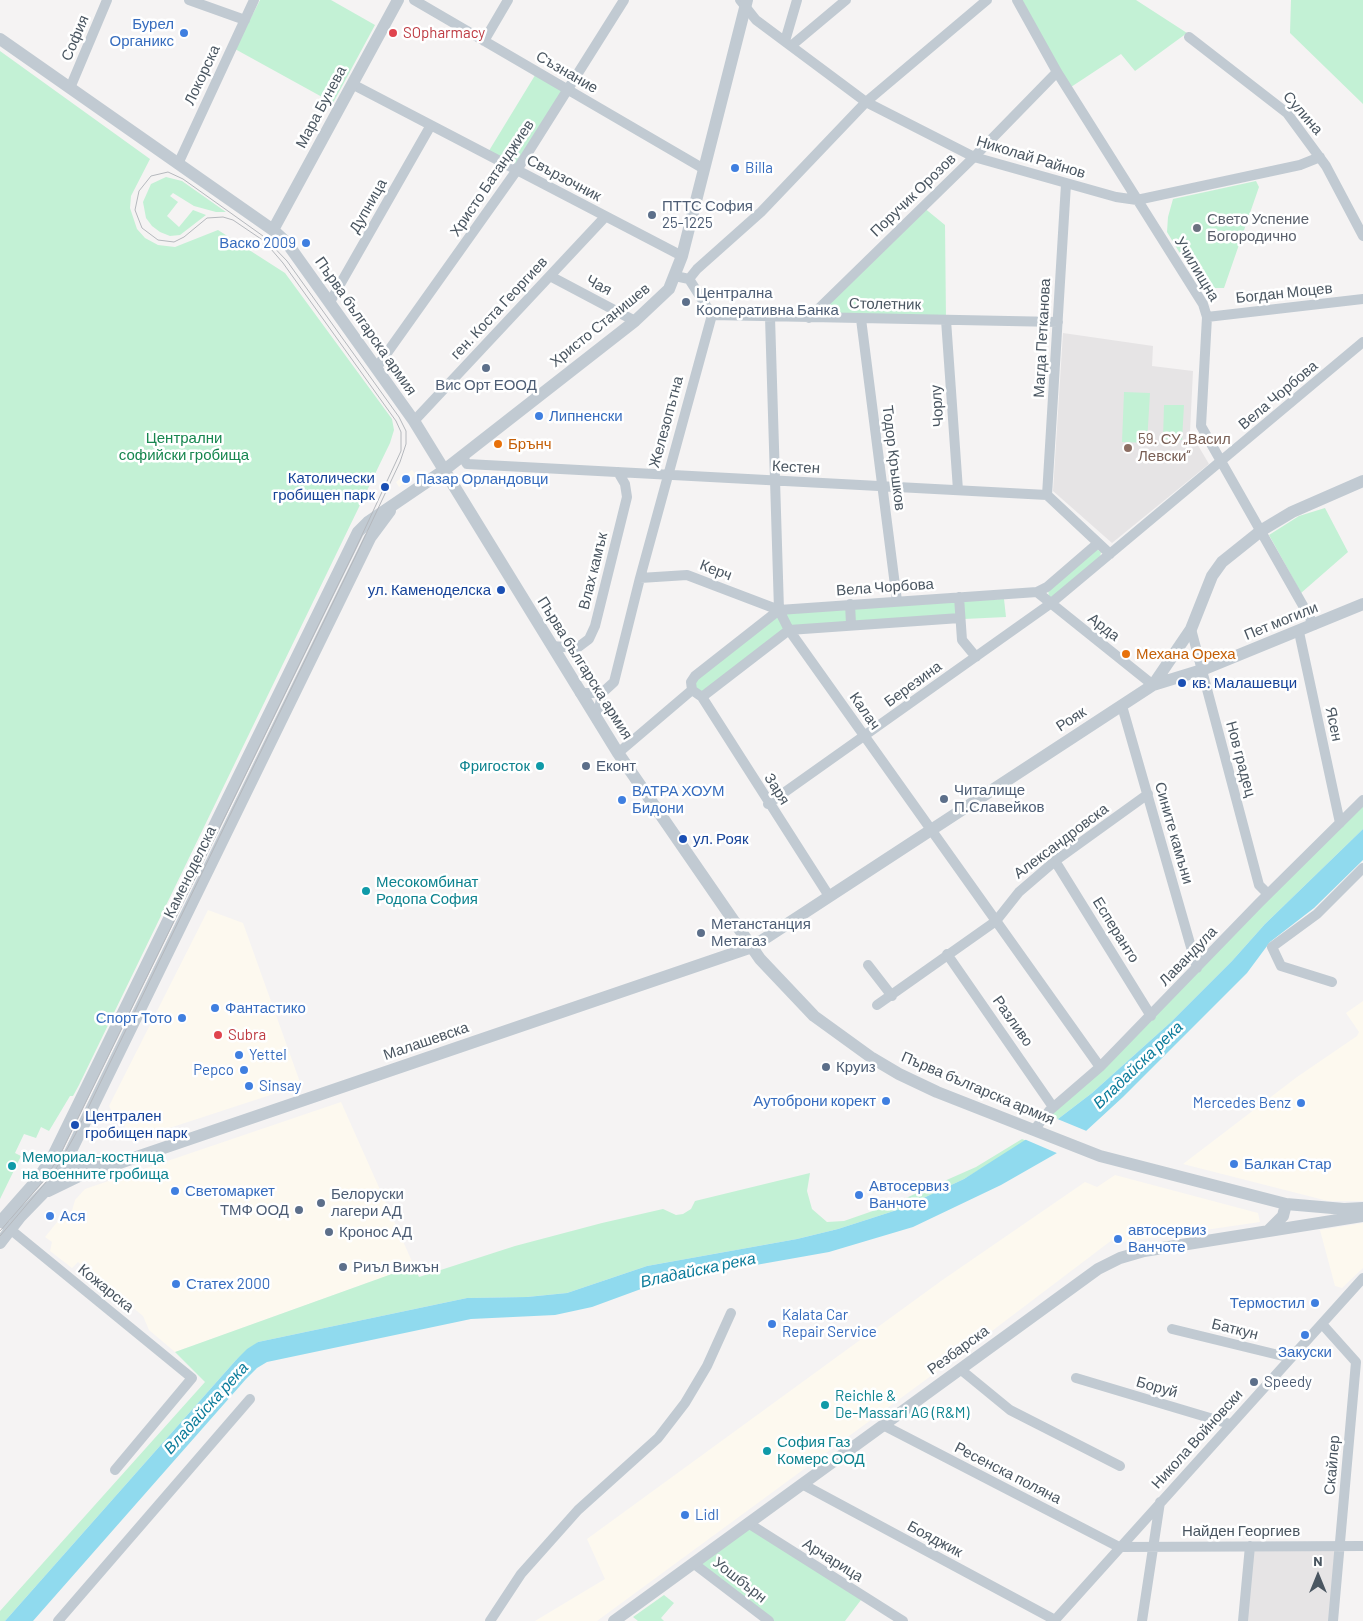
<!DOCTYPE html>
<html>
<head>
<meta charset="utf-8">
<style>
  body { margin:0 }
  #map { position:relative; width:1363px; height:1621px; overflow:hidden; background:#f5f3f3; font-family:Barlow,sans-serif }
  canvas { display:block }
  .north { position:absolute; left:1293px; top:1551px; width:50px; height:50px; -webkit-text-stroke:4px #fff; paint-order:stroke; rotate:0deg; font-size:14px; font-weight:700; line-height:20px; text-align:center; color:#4a5661 }
  .north::after { content:''; display:block; margin:auto; width:18px; height:22px; background:#4a5661; clip-path:polygon(50% 0,100% 100%,50% 72%,0 100%) }
</style>
</head>
<body>
<div id="map">
<canvas width="1363" height="1621"></canvas>
<div class="north">N</div>
</div>
<script>
const ctx = document.querySelector('canvas').getContext('2d');
ctx.lineJoin = 'round';
function paint(path, color) { ctx.fillStyle = color; ctx.fill(path, 'evenodd'); }
const shape = rows => new Path2D(rows.map(r => 'M' + r).join(''));
function strokePath(path, color, width, dash) { ctx.strokeStyle = color; ctx.lineWidth = width; ctx.lineCap = dash ? 'butt' : 'round'; ctx.setLineDash(dash || []); ctx.stroke(path); }
function write(font, color, halo, rows, align = 'center') {
  ctx.font = font + ' Barlow,sans-serif'; ctx.lineWidth = 5; ctx.setLineDash([]); ctx.textBaseline = 'middle'; ctx.strokeStyle = halo; ctx.fillStyle = color; for (const [text, x, y, turn = 0] of rows) {
    ctx.save(); ctx.translate(x, y); ctx.rotate((+turn || 0) * Math.PI / 180); ctx.textAlign = isNaN(turn) ? turn : align; if (halo) ctx.strokeText(text, 0, 0); ctx.fillText(text, 0, 0); ctx.restore();
  }
}
const commercial = shape([
  [412,470,416,475,399,487,396,482],
  [208,910,243,923,301,1085,142,1137,117,1122,109,1106],
  [1363,1001,1363,1201,1328,1201,1183,1164,1297,1077,1357,1036,1359,1032,1346,1013],
  [341,1102,414,1266,175,1352,149,1330,143,1316,78,1262,72,1268,50,1251,52,1242,45,1237,58,1221,71,1214,75,1200,85,1189],
  [1115,1175,1258,1213,1260,1222,1116,1243,1112,1240,984,1337,597,1621,535,1621,605,1579,587,1539,941,1281,1085,1182,1097,1187],
  [1363,1223,1363,1268,1342,1288,1335,1286,1320,1230]
]);
const education = shape([
  [1063,333,1153,346,1152,366,1193,371,1190,432,1209,464,1112,543,1053,491],
  [1250,1546,1339,1546,1333,1621,1243,1621]
]);
const green = shape([
  [260,0,331,0,375,25,333,103,235,49],
  [1017,0,1136,0,1187,33,1135,71,1121,54,1068,89],
  [1291,0,1363,0,1363,104,1290,33],
  [0,51,150,159,131,196,130,208,137,229,145,238,158,245,175,247,218,230,285,273,392,419,394,430,390,443,79,1085,73,1096,70,1096,49,1131,41,1127,36,1138,24,1134,15,1153,21,1156,0,1199],
  [537,72,568,90,517,170,487,154],
  [166,177,182,181,226,212,216,212,194,206,173,193,170,196,178,202,167,216,179,227,193,210,206,215,180,235,170,236,160,232,152,226,146,218,143,202,151,184],
  [1256,181,1259,187,1224,288,1201,288,1167,232,1168,217,1173,199],
  [923,207,945,225,946,320,810,318],
  [1124,392,1150,393,1147,443,1122,442],
  [1164,405,1184,405,1182,440,1163,439],
  [1325,508,1348,552,1301,593,1269,535,1299,516],
  [1095,548,1101,552,1100,558,1052,597,1049,597,1048,590],
  [959,597,960,618,789,630,702,697,692,690,695,676,779,610],
  [1004,599,1006,617,964,619,962,601],
  [1363,800,1363,829,1265,924,1232,961,1171,1022,1092,1093,1058,1119,1052,1117,1034,1130],
  [1022,1139,1027,1141,964,1179,900,1209,838,1229,797,1239,647,1266,567,1293,527,1297,467,1298,258,1342,236,1360,5,1621,0,1621,0,1611,205,1382,175,1352,414,1266,419,1277,515,1246,602,1223,663,1209,676,1215,683,1214,691,1209,695,1201,810,1173,807,1191,812,1209,827,1222,844,1221,890,1205,976,1167],
  [748,1523,864,1596,845,1621,769,1621,693,1563],
  [664,1595,674,1603,661,1618,664,1621,638,1621,633,1617]
]);
const water = shape([
  [1363,829,1363,860,1314,908,1270,942,1247,973,1123,1097,1086,1131,1057,1153,1001,1185,913,1227,829,1252,660,1282,592,1307,555,1315,471,1319,267,1362,257,1368,246,1379,33,1621,5,1621,236,1360,247,1349,258,1342,467,1298,527,1297,567,1293,647,1266,797,1239,838,1229,900,1209,964,1179,1058,1119,1092,1093,1171,1022,1232,961,1265,924]
]);
const pier = shape([
  [1055,1118,1089,1132,1059,1154,1024,1139]
]);
const minor = shape([
  [189,0,245,20],
  [414,0,704,169],
  [740,0,756,20,866,102,974,157,1116,197,1137,200,1300,165,1320,157],
  [1017,0,1057,72,1203,304,1207,317,1201,426,1314,625],
  [1189,37,1287,113,1326,166,1363,236],
  [484,41,508,0],
  [785,41,797,0],
  [791,46,846,0],
  [352,84,682,256],
  [70,88,107,0],
  [178,164,254,0],
  [550,276,635,321],
  [675,276,689,279,697,269,761,212,866,102,987,0],
  [330,302,431,125],
  [712,315,1058,322],
  [770,317,779,610,789,630,1100,1067],
  [1207,317,1363,299],
  [809,318,974,157,1057,72],
  [861,319,897,601],
  [946,320,958,490],
  [377,367,517,170,624,0],
  [414,421,605,217],
  [462,456,467,464,1047,495,1110,554],
  [1047,495,1066,184],
  [640,578,687,575,779,610],
  [1037,592,1153,685],
  [959,597,962,640,976,657],
  [850,604,851,624],
  [960,618,789,630,702,697,692,690,691,682,695,676,779,610,1037,592,1047,587,1098,543],
  [1191,629,1259,885,1268,894],
  [1299,632,1340,823],
  [552,646,577,648,589,639,595,626,627,497,625,484,618,472],
  [580,693,602,693],
  [702,697,829,896],
  [1122,706,1197,968],
  [597,720,602,693,614,682,640,578,712,315,689,279],
  [618,753,692,690],
  [768,804,1050,604,1363,342],
  [1055,861,1151,1016],
  [947,954,1053,1107],
  [868,965,892,996],
  [1332,982,1281,966,1272,947,1317,914,1363,868],
  [877,1005,996,921,1019,892,1055,861,1148,794],
  [1034,1130,1049,1111,1100,1067,1259,903,1363,800],
  [5,1225,192,1378,115,1470],
  [1322,1324,1356,1362,1333,1621],
  [1172,1329,1291,1358],
  [960,1369,1010,1410,1120,1466],
  [1076,1378,1230,1424],
  [883,1425,1119,1547,1363,1546],
  [802,1484,1055,1620],
  [748,1523,903,1621],
  [693,1563,769,1621],
  [58,1621,250,1399],
  [490,1621,521,1574,578,1510,658,1438,685,1403,707,1366,731,1313],
  [1054,1621,1363,1278],
  [1142,1621,1160,1502],
  [1243,1621,1250,1546]
]);
const tertiary = shape([
  [0,39,273,230,287,243,414,421,618,753,760,959,814,1016,872,1058,899,1074,937,1092,1100,1156,1286,1204,1344,1209,1363,1208],
  [273,230,398,0],
  [1153,685,1202,670,1363,604],
  [61,1156,85,1166,99,1166],
  [50,1162,71,1171,83,1174,90,1173,752,947,1153,685,1191,629,1212,576,1222,562,1262,530,1292,512,1363,481],
  [48,1191,83,1174],
  [0,1222,38,1179,54,1154,358,532,368,522,443,471,635,321,669,289,682,256,747,0],
  [1268,1231,1283,1216,1286,1204],
  [0,1243,20,1217,51,1185,67,1159,370,538,390,511],
  [614,1621,1098,1269,1120,1258,1144,1251,1363,1216]
]);
const tram = shape([
  [0,1231,46,1178,62,1151,355,550,401,451,401,432,396,421,283,263,264,241,233,220,223,217,207,218,184,237,174,242,158,240,142,228,135,210,139,191,151,176,168,172,183,179,263,236,287,261,399,417,406,431,406,444,400,462,358,551,75,1135,53,1174,0,1236]
]);
const markers = [
  [184,33,5,"#3f7fe0"],
  [393,33,5,"#e0444e"],
  [735,168,5,"#3f7fe0"],
  [652,215,5,"#5c6f8a"],
  [1197,228,5,"#6b7280"],
  [306,243,5,"#3f7fe0"],
  [686,302,5,"#5c6f8a"],
  [486,368,5,"#5c6f8a"],
  [539,416,5,"#3f7fe0"],
  [498,444,5,"#e8710a"],
  [1128,448,5,"#8d6e63"],
  [406,479,5,"#3f7fe0"],
  [385,487,5,"#1a4fb4"],
  [501,590,5,"#1a4fb4"],
  [1126,654,5,"#e8710a"],
  [1182,683,5,"#1a4fb4"],
  [540,766,5,"#0f9aa8"],
  [586,766,5,"#5c6f8a"],
  [944,799,5,"#5c6f8a"],
  [622,800,5,"#3f7fe0"],
  [683,839,5,"#1a4fb4"],
  [366,891,5,"#0f9aa8"],
  [701,933,5,"#5c6f8a"],
  [215,1008,5,"#3f7fe0"],
  [182,1018,5,"#3f7fe0"],
  [218,1035,5,"#e0444e"],
  [239,1055,5,"#3f7fe0"],
  [826,1067,5,"#5c6f8a"],
  [244,1070,5,"#3f7fe0"],
  [249,1086,5,"#3f7fe0"],
  [886,1101,5,"#3f7fe0"],
  [1301,1103,5,"#3f7fe0"],
  [75,1125,5,"#1a4fb4"],
  [1234,1164,5,"#3f7fe0"],
  [12,1166,5,"#0f9aa8"],
  [175,1191,5,"#3f7fe0"],
  [859,1195,5,"#3f7fe0"],
  [321,1203,5,"#5c6f8a"],
  [299,1210,5,"#5c6f8a"],
  [50,1216,5,"#3f7fe0"],
  [329,1232,5,"#5c6f8a"],
  [1118,1239,5,"#3f7fe0"],
  [343,1267,5,"#5c6f8a"],
  [176,1284,5,"#3f7fe0"],
  [1315,1303,5,"#3f7fe0"],
  [772,1324,5,"#3f7fe0"],
  [1305,1335,5,"#3f7fe0"],
  [1254,1382,5,"#5c6f8a"],
  [825,1405,5,"#0f9aa8"],
  [767,1451,5,"#0f9aa8"],
  [685,1515,5,"#3f7fe0"]
];
const shopNames = [
  ["Бурел",174,24,"right"],
  ["Органикс",174,41,"right"],
  ["Billa",745,168],
  ["Васко 2009",296,243,"right"],
  ["Липненски",549,416],
  ["Пазар Орландовци",416,479],
  ["ВАТРА ХОУМ",632,791],
  ["Бидони",632,808],
  ["Фантастико",225,1008],
  ["Спорт Тото",172,1018,"right"],
  ["Yettel",249,1055],
  ["Pepco",234,1070,"right"],
  ["Sinsay",259,1086],
  ["Аутоброни корект",876,1101,"right"],
  ["Mercedes Benz",1291,1103,"right"],
  ["Балкан Стар",1244,1164],
  ["Автосервиз",869,1186],
  ["Ванчоте",869,1203],
  ["Светомаркет",185,1191],
  ["Ася",60,1216],
  ["автосервиз",1128,1230],
  ["Ванчоте",1128,1247],
  ["Статех 2000",186,1284],
  ["Термостил",1305,1303,"right"],
  ["Kalata Car",782,1315],
  ["Repair Service",782,1332],
  ["Закуски",1305,1352,"center"],
  ["Lidl",695,1515]
];
const healthNames = [
  ["SOpharmacy",403,33],
  ["Subra",228,1035]
];
const streetNames = [
  ["София",75,38,-67],
  ["Съзнание",567,72,30],
  ["Локорска",202,75,-65],
  ["Мара Бунева",321,107,-62],
  ["Сулина",1303,113,49],
  ["Николай Райнов",1031,157,17],
  ["Христо Батанджиев",492,178,-56],
  ["Свързочник",564,178,28],
  ["Поручик Орозов",913,195,-44],
  ["Дупница",368,206,-60],
  ["Училищна",1197,269,59],
  ["Чая",599,285,28],
  ["Богдан Моцев",1284,293,-6],
  ["Столетник",885,304,1],
  ["ген. Коста Георгиев",499,308,-47],
  ["Христо Станишев",600,325,-39],
  ["Първа българска армия",366,326,55],
  ["Магда Петканова",1042,338,-87],
  ["Вела Чорбова",1278,395,-40],
  ["Чорлу",937,406,-94],
  ["Железопътна",666,422,-75],
  ["Тодор Кръшков",894,458,83],
  ["Кестен",796,467,3],
  ["Керч",716,570,21],
  ["Влах камък",593,571,-76],
  ["Вела Чорбова",885,587,-4],
  ["Пет могили",1281,621,-22],
  ["Арда",1104,627,38],
  ["Първа българска армия",585,668,58],
  ["Березина",913,684,-36],
  ["Калач",865,711,55],
  ["Рояк",1071,719,-33],
  ["Ясен",1334,724,78],
  ["Нов градец",1241,759,75],
  ["Заря",777,789,58],
  ["Сините камъни",1174,833,74],
  ["Александровска",1061,841,-37],
  ["Каменоделска",190,872,-64],
  ["Есперанто",1116,930,58],
  ["Лавандула",1188,956,-46],
  ["Разливо",1013,1021,55],
  ["Малашевска",426,1041,-19],
  ["Първа българска армия",978,1088,23],
  ["Кожарска",106,1288,39],
  ["Баткун",1235,1329,14],
  ["Резбарска",958,1350,-36],
  ["Боруй",1157,1387,16],
  ["Никола Войновски",1197,1439,-48],
  ["Скайлер",1332,1465,-85],
  ["Ресенска поляна",1008,1473,27],
  ["Найден Георгиев",1241,1531],
  ["Бояджик",935,1539,28],
  ["Арчарица",833,1560,32],
  ["Уошбърн",740,1580,38]
];
const serviceNames = [
  ["ПТТС София",662,206],
  ["25-1225",662,223],
  ["Централна",696,293],
  ["Кооперативна Банка",696,310],
  ["Вис Орт ЕООД",486,385,"center"],
  ["Еконт",596,766],
  ["Читалище",954,790],
  ["П.Славейков",954,807],
  ["Метанстанция",711,924],
  ["Метагаз",711,941],
  ["Круиз",836,1067],
  ["Белоруски",331,1194],
  ["лагери АД",331,1211],
  ["ТМФ ООД",289,1210,"right"],
  ["Кронос АД",339,1232],
  ["Риъл Вижън",353,1267],
  ["Speedy",1264,1382]
];
const worshipNames = [
  ["Свето Успение",1207,219],
  ["Богородично",1207,236]
];
const parkNames = [
  ["Централни",184,438],
  ["софийски гробища",184,455]
];
const educationNames = [
  ["59. СУ „Васил",1138,439],
  ["Левски“",1138,456]
];
const foodNames = [
  ["Брънч",508,444],
  ["Механа Ореха",1136,654]
];
const transitNames = [
  ["Католически",375,478,"right"],
  ["гробищен парк",375,495,"right"],
  ["ул. Каменоделска",491,590,"right"],
  ["кв. Малашевци",1192,683],
  ["ул. Рояк",693,839],
  ["Централен",85,1116],
  ["гробищен парк",85,1133]
];
const cultureNames = [
  ["Фригосток",530,766,"right"],
  ["Месокомбинат",376,882],
  ["Родопа София",376,899],
  ["Мемориал-костница",22,1157],
  ["на военните гробища",22,1174],
  ["Reichle &",835,1396],
  ["De-Massari AG (R&M)",835,1413],
  ["София Газ",777,1442],
  ["Комерс ООД",777,1459]
];
const waterNames = [
  ["Владайска река",1138,1065,-44],
  ["Владайска река",698,1270,-12],
  ["Владайска река",206,1408,-48]
];
paint(commercial, '#fdf9ef');
paint(education, '#e6e4e5');
paint(green, '#c3f1d5');
paint(water, '#90daee');
paint(pier, '#f5f3f3');
strokePath(minor, '#c1cad2', 10);
strokePath(tertiary, '#c1cad2', 12);
strokePath(tram, '#b5b8bd', 1);
for (const [x, y, r, color] of markers) { const dot = new Path2D(); dot.arc(x, y, r, 0, 2 * Math.PI); ctx.fillStyle = color; ctx.fill(dot); strokePath(dot, '#fff', 2); }
write('15px', '#366cbe', '#fff', shopNames, 'left');
write('15px', '#be3a42', '#fff', healthNames, 'left');
write('15px', '#4a5661', '#fff', streetNames);
write('15px', '#4e5e75', '#fff', serviceNames, 'left');
write('15px', '#5b616d', '#fff', worshipNames, 'left');
write('15px', '#17864f', '#fff', parkNames);
write('15px', '#785e54', '#fff', educationNames, 'left');
write('15px', '#c56008', '#fff', foodNames, 'left');
write('15px', '#164399', '#fff', transitNames, 'left');
write('15px', '#0d838f', '#fff', cultureNames, 'left');
write('italic 16px', '#0c7c9b', '#fff', waterNames);
</script>
</body>
</html>
